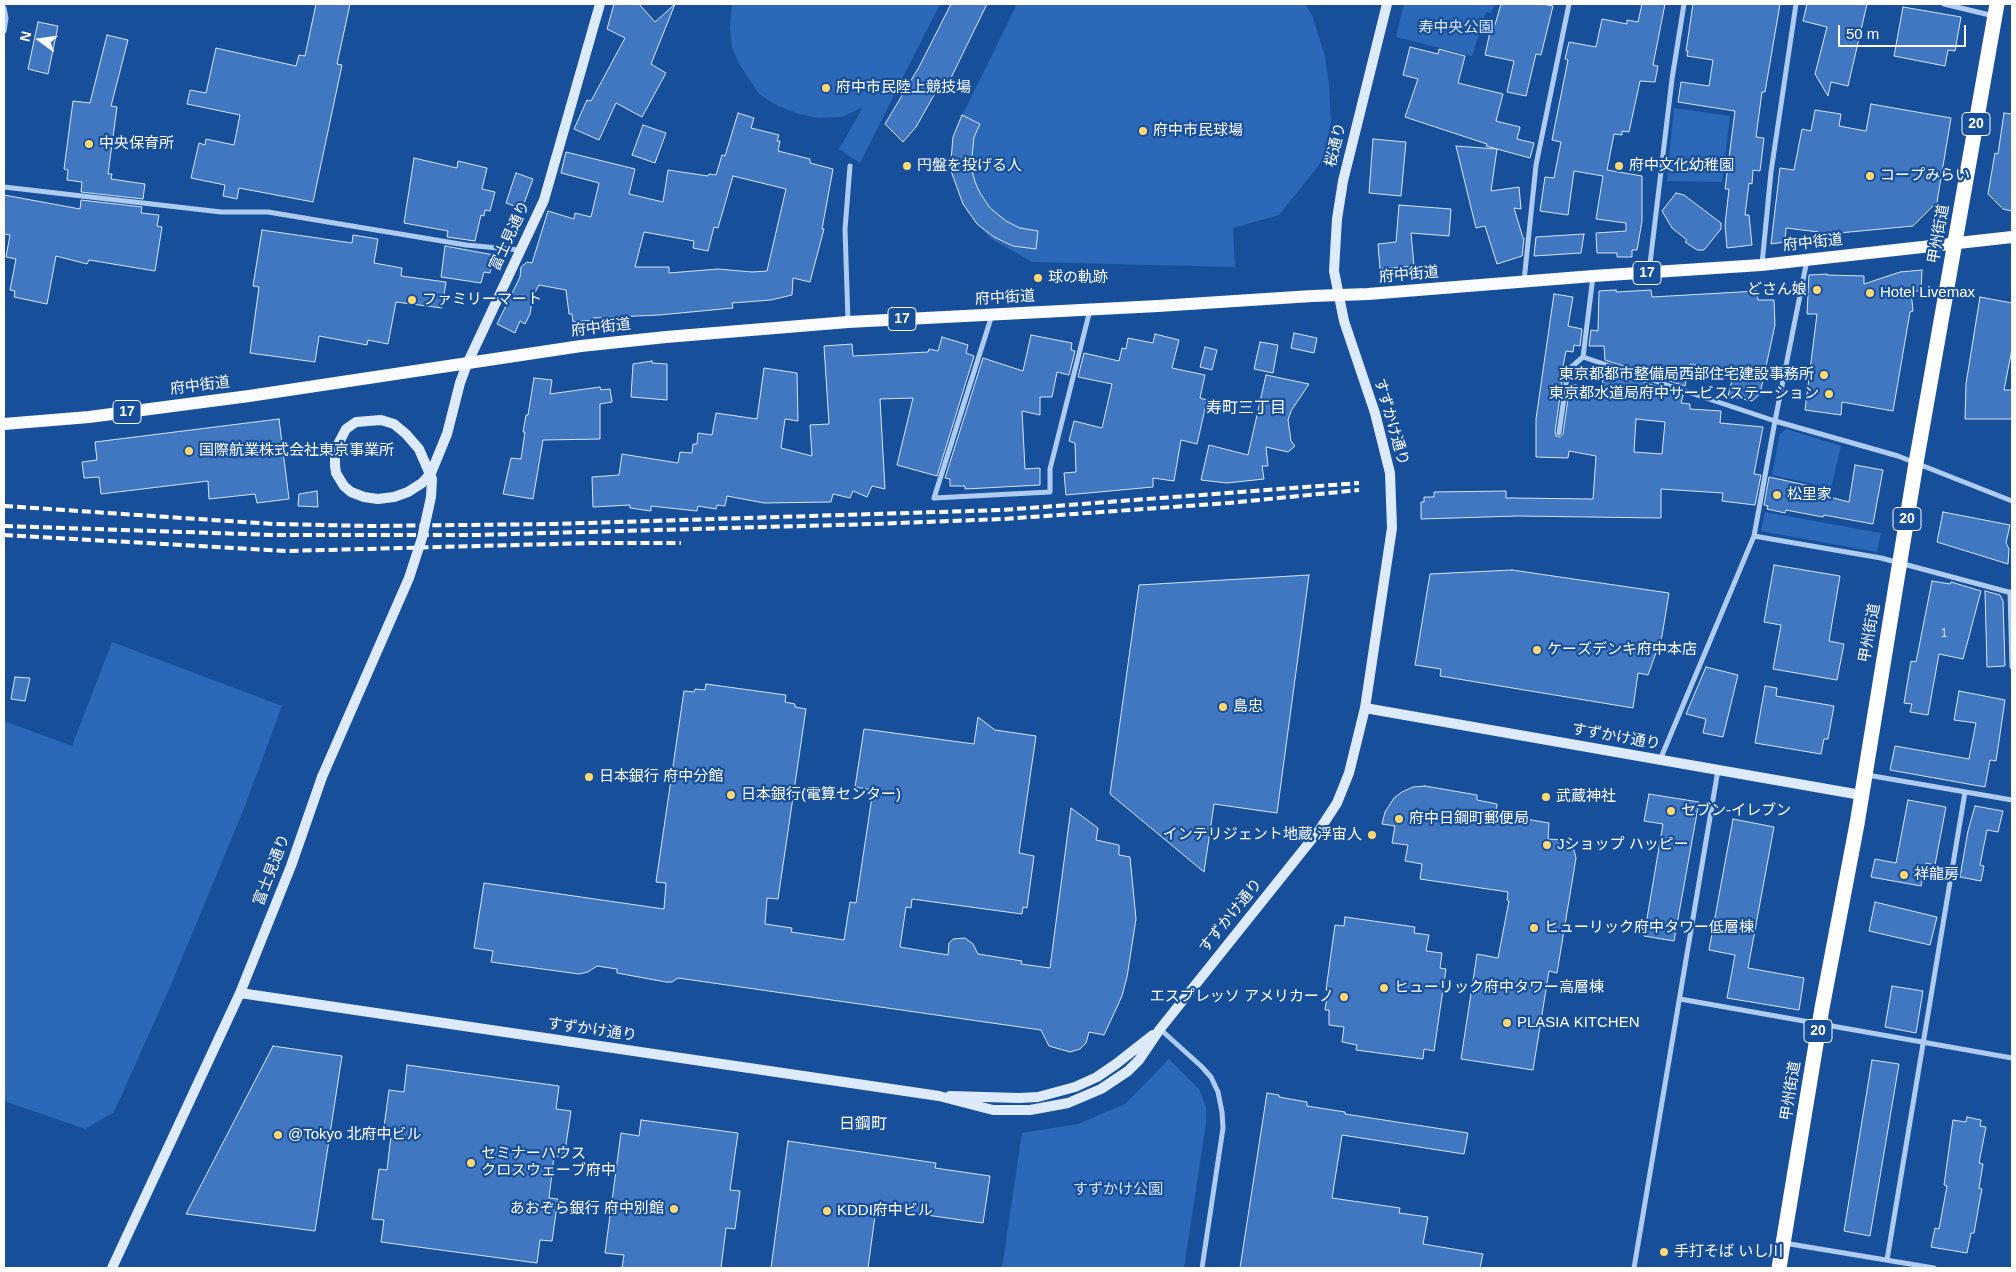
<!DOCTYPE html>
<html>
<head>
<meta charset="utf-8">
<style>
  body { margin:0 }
  #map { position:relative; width:2016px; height:1272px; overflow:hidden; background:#184f9b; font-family:Arial,sans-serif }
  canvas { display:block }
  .frame { position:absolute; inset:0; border:5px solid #fff; pointer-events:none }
  .north { position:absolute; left:15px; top:15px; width:50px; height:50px; -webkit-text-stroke:4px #184f9b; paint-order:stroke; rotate:284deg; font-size:14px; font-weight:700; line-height:20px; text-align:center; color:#fff }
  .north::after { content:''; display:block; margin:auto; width:18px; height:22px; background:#fff; clip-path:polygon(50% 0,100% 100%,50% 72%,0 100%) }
  .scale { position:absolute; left:1838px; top:25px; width:128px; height:22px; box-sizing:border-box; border:2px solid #fff; border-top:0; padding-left:6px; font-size:15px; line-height:18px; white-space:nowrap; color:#fff; -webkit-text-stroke:4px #184f9b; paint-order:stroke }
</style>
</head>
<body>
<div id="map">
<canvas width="2016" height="1272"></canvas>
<div class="frame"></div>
<div class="north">N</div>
<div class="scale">50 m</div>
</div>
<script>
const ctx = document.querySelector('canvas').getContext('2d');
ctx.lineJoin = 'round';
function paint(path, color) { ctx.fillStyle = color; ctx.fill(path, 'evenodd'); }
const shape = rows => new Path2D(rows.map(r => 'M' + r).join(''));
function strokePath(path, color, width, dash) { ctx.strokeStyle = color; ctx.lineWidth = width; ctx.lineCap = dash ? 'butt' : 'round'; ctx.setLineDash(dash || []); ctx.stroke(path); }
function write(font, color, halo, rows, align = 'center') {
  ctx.font = font + ' Arial,"Noto Sans JP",sans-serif'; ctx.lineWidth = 4.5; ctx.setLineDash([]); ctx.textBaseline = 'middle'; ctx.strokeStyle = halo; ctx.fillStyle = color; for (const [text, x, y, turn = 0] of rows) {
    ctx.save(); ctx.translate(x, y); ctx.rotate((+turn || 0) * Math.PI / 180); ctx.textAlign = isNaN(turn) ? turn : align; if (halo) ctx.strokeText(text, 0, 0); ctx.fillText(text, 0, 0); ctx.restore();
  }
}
const green = shape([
  [732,4,940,4,860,163,839,149,863,107,842,117,818,118,799,114,778,106,759,94,739,64,732,47,730,28],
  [1017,4,1305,4,1312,15,1325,56,1329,85,1331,122,1323,160,1279,215,1233,228,1235,267,1032,262,990,238,966,210,954,171,954,141,964,112],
  [1404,4,1495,4,1491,13,1486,12,1472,56,1396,37],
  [1674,108,1730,116,1722,182,1667,181],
  [1786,429,1841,446,1831,488,1772,475,1780,434],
  [1765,512,1881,533,1877,552,1761,531],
  [112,642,282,706,243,811,170,987,114,1112,85,1129,4,1101,4,721,72,746],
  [1169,1059,1199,1089,1206,1107,1206,1123,1184,1268,1002,1268,1022,1133,1078,1124,1125,1104]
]);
const building = shape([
  [316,4,350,4,337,64,342,65,313,202,239,188,237,199,223,196,225,185,191,178,199,143,205,145,206,139,234,145,240,115,187,104,190,90,206,93,216,48,296,66,299,55,305,56,316,4],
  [614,4,639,4,655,22,675,4,651,64,666,73,642,117,616,103,599,140,574,129,587,100,591,101,625,38,607,29,614,4],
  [951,4,987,4,948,84,942,81,916,127,903,142,885,124,919,67,951,4],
  [1501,4,1542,4,1553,6,1541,55,1536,54,1526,96,1507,92,1514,61,1485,55,1491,27,1494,28,1501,4],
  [1642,4,1665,4,1653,65,1658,66,1655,82,1640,81,1629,132,1622,131,1622,135,1614,134,1607,170,1642,176,1642,221,1637,250,1632,250,1632,257,1617,257,1617,253,1597,253,1596,233,1626,231,1626,223,1596,219,1603,176,1574,171,1568,215,1540,211,1545,177,1554,178,1561,142,1552,140,1568,60,1565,59,1569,42,1596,47,1602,19,1627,24,1627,20,1638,22,1642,4],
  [1693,4,1780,4,1765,92,1762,92,1756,137,1764,138,1760,171,1753,170,1752,184,1749,183,1745,215,1749,215,1752,245,1727,248,1725,225,1729,189,1725,189,1735,111,1678,102,1681,82,1709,86,1713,60,1687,56,1688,51,1686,51,1693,4],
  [1807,4,1867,4,1848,86,1831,82,1828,96,1815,74,1827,27,1803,21,1807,4],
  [1903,7,1961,17,1955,51,1948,50,1945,66,1894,56,1903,7],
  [38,22,58,26,48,74,28,69,38,22],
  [107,35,128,40,111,106,117,107,108,174,112,174,111,179,145,184,143,199,81,192,82,182,67,180,68,170,64,169,73,101,90,103,107,35],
  [1410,47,1438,54,1439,49,1465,56,1458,83,1503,94,1496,121,1520,127,1517,139,1534,143,1530,158,1486,146,1487,144,1405,117,1418,79,1403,75,1410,47],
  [1871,104,1951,118,1937,202,1913,226,1818,235,1819,232,1786,228,1785,242,1771,244,1780,168,1794,170,1802,129,1811,131,1815,110,1841,114,1839,126,1866,131,1871,104],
  [738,113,754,118,751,128,779,135,777,141,780,141,778,151,810,159,810,163,833,169,822,229,824,229,810,282,793,278,792,295,771,300,732,303,733,308,659,315,593,318,594,320,573,322,572,314,569,314,566,290,539,285,533,296,530,314,525,324,520,321,515,333,497,324,520,277,521,267,527,262,532,263,548,211,574,219,575,213,591,217,599,183,561,173,566,152,635,169,629,194,663,202,668,170,708,176,709,174,716,175,722,155,725,156,738,113],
  [733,176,786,189,767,271,752,272,718,269,669,273,669,267,635,267,644,232,694,241,693,248,708,251,714,227,718,228,733,176],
  [2004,113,2012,114,2012,211,2003,209,1988,194,1995,153,1998,154,2004,113],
  [962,115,980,124,974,137,971,166,975,182,980,193,990,208,1006,221,1020,228,1038,231,1036,249,1013,246,994,237,977,224,963,204,951,171,951,160,953,137,962,115],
  [643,125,666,133,655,163,632,155,643,125],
  [1373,139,1406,142,1401,196,1369,193,1373,139],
  [1456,146,1497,149,1491,191,1519,187,1521,209,1514,208,1523,238,1524,238,1522,256,1497,264,1485,226,1476,228,1456,146],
  [414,158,457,168,458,161,487,168,482,189,495,192,490,211,485,210,484,216,481,215,475,241,447,237,448,231,404,223,414,158],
  [516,173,533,179,522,209,506,203,516,173],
  [1676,193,1684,195,1721,223,1721,229,1704,250,1697,250,1685,242,1687,240,1672,228,1662,211,1676,193],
  [4,195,80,209,81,200,142,207,141,213,159,215,157,226,162,227,155,271,89,260,87,264,56,256,47,304,14,297,15,291,10,290,16,259,6,257,10,235,4,234,4,195],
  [1399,205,1451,209,1449,236,1411,233,1414,266,1380,269,1378,244,1396,242,1399,205],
  [262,230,352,243,353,235,378,239,374,263,402,268,401,276,446,282,442,308,396,302,388,344,368,340,367,345,319,336,315,362,250,353,259,287,253,286,262,230],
  [1584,234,1581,253,1534,256,1536,237,1584,234],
  [445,246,494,255,490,273,484,272,481,283,441,277,445,246],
  [1922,270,1921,291,1911,291,1913,311,1910,312,1893,411,1842,402,1841,415,1805,410,1817,314,1807,314,1809,275,1827,274,1827,275,1864,276,1864,284,1900,272,1922,270],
  [1616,290,1616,292,1651,290,1652,297,1757,291,1758,300,1774,300,1775,325,1760,394,1752,401,1728,396,1734,373,1690,364,1685,386,1605,360,1604,346,1589,346,1591,330,1598,331,1599,291,1616,290],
  [1554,294,1573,297,1568,326,1582,329,1580,346,1574,345,1573,352,1566,351,1560,382,1562,382,1555,432,1556,436,1560,437,1563,434,1570,384,1602,390,1604,369,1683,395,1681,403,1690,404,1690,409,1721,411,1720,423,1763,427,1754,474,1761,475,1755,505,1722,501,1723,493,1661,489,1661,518,1518,516,1421,519,1421,502,1424,502,1424,497,1434,497,1434,492,1506,491,1506,498,1511,498,1593,499,1596,456,1569,451,1568,458,1536,457,1536,419,1554,294],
  [1636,419,1665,422,1662,454,1634,452,1636,419],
  [1980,297,2012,303,2012,349,2004,390,2012,390,2012,419,1965,419,1966,384,1980,297],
  [1294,333,1317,338,1314,353,1291,348,1294,333],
  [1155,334,1179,340,1172,368,1205,375,1200,398,1207,400,1197,444,1181,440,1174,481,1153,478,1153,487,1066,495,1064,473,1076,472,1075,443,1069,441,1074,421,1102,428,1112,384,1078,377,1084,353,1119,361,1122,348,1126,349,1128,338,1153,343,1155,334],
  [1031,335,1072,343,1071,350,1075,351,1069,375,1057,372,1052,397,1040,397,1040,415,1022,411,1025,469,1040,468,1040,485,965,489,965,486,950,486,950,479,945,478,983,358,1023,371,1031,335],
  [942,337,968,345,966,353,974,356,937,476,897,465,913,398,880,399,885,489,872,486,867,497,853,491,850,498,833,494,831,502,764,503,727,496,725,506,717,505,716,509,698,506,697,511,651,506,651,511,630,508,630,505,593,507,592,477,619,475,622,454,678,463,680,452,692,453,693,444,697,444,698,433,712,435,716,413,757,419,764,368,797,373,798,421,785,419,781,448,812,456,810,425,829,424,824,346,852,344,853,356,928,352,929,349,938,351,942,337],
  [1260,342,1278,345,1273,373,1254,369,1260,342],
  [1205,347,1217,350,1212,370,1200,367,1205,347],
  [652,361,652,363,667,364,667,400,631,397,633,364,652,361],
  [1266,375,1309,384,1291,411,1288,420,1291,441,1295,446,1288,452,1266,447,1268,466,1262,466,1264,479,1227,483,1201,480,1209,445,1248,455,1266,375],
  [534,378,552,380,550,394,600,387,601,390,610,389,612,402,600,404,600,439,543,440,533,499,503,494,511,458,521,459,525,432,523,432,526,415,528,415,534,378],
  [279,419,289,499,257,503,255,494,209,499,208,481,101,494,99,477,84,478,82,462,97,460,95,442,279,419],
  [1855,465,1883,470,1873,524,1824,515,1823,517,1786,510,1785,513,1767,509,1768,506,1764,505,1769,477,1815,487,1814,493,1849,502,1855,465],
  [317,491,318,507,298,506,299,494,317,491],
  [1943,512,2010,525,2006,543,2009,549,2008,564,1937,542,1943,512],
  [1774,565,1840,576,1829,641,1844,644,1837,680,1773,669,1781,625,1764,622,1774,565],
  [1512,570,1669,593,1662,636,1648,675,1638,673,1633,708,1440,676,1441,669,1415,665,1430,574,1512,570],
  [1309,575,1277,813,1214,804,1204,872,1110,794,1139,585,1309,575],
  [1932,581,1950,584,1951,582,1981,591,1963,659,1939,654,1928,715,1910,712,1912,704,1904,703,1911,661,1916,662,1932,581],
  [1985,591,2000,595,2003,601,2005,666,1987,667,1985,591],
  [1706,667,1738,675,1723,737,1703,733,1706,719,1686,714,1706,667],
  [15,677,30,678,25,701,11,699,15,677],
  [706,684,786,695,785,702,795,704,795,707,806,709,778,899,767,898,765,924,792,928,791,932,844,940,850,902,856,903,873,790,855,787,864,729,974,744,978,717,995,730,1036,736,1019,853,1034,856,1027,908,1023,907,1022,914,912,899,911,908,906,907,900,947,948,955,949,943,953,939,965,938,973,944,978,954,1022,961,1021,964,1050,968,1071,808,1098,828,1096,840,1119,845,1119,855,1130,857,1136,919,1127,977,1122,996,1104,1035,1089,1032,1086,1043,1080,1049,1070,1052,1049,1046,1041,1030,678,978,672,982,666,982,617,973,617,969,597,966,588,972,579,974,491,962,493,951,474,948,484,883,664,909,666,883,656,882,684,691,694,692,695,689,705,690,706,684],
  [1765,686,1777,688,1776,696,1834,706,1828,739,1824,739,1821,754,1755,743,1765,686],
  [1959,691,2005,700,1996,761,1990,760,1985,787,1890,770,1895,746,1969,759,1976,723,1954,720,1959,691],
  [1425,786,1477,795,1477,800,1497,804,1496,814,1549,823,1548,839,1564,840,1574,850,1576,858,1557,973,1549,971,1533,1070,1461,1059,1477,954,1498,958,1509,901,1507,900,1508,892,1420,879,1422,864,1405,861,1408,845,1392,843,1395,826,1382,824,1385,812,1394,798,1402,792,1413,787,1425,786],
  [1649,794,1699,802,1674,941,1644,936,1663,824,1644,821,1649,794],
  [1908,800,1946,807,1935,865,1926,863,1921,886,1871,877,1875,859,1896,863,1908,800],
  [1975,806,2003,811,1998,832,1987,830,1980,865,1984,866,1981,881,1960,877,1968,831,1975,806],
  [1733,819,1774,827,1748,968,1804,978,1799,1010,1727,998,1735,955,1709,950,1733,819],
  [1875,902,1937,917,1930,945,1869,931,1875,902],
  [1345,917,1415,927,1414,933,1429,935,1426,951,1442,953,1440,968,1446,969,1434,1051,1424,1049,1423,1059,1356,1050,1357,1045,1342,1042,1344,1027,1329,1025,1329,1010,1325,1010,1328,990,1326,990,1335,925,1344,926,1345,917],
  [1892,986,1923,991,1916,1033,1885,1027,1892,986],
  [273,1046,342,1056,315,1231,186,1214,273,1046],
  [1872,1060,1899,1064,1870,1236,1844,1231,1872,1060],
  [407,1065,559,1086,556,1109,571,1111,564,1158,554,1156,549,1198,558,1199,552,1241,540,1240,537,1263,381,1242,384,1220,372,1219,379,1169,387,1170,391,1135,383,1134,389,1090,404,1092,407,1065],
  [1267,1093,1279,1095,1279,1097,1307,1102,1307,1106,1345,1112,1345,1114,1468,1133,1464,1154,1342,1135,1332,1198,1400,1208,1399,1213,1428,1217,1423,1244,1483,1254,1480,1268,1240,1268,1267,1093],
  [1967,1117,1981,1120,1980,1126,1986,1127,1979,1163,1983,1164,1979,1188,1982,1189,1980,1199,1974,1233,1971,1233,1967,1253,1931,1247,1935,1228,1939,1229,1947,1186,1944,1185,1953,1120,1966,1122,1967,1117],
  [641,1120,738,1133,730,1190,740,1191,735,1229,726,1228,721,1268,622,1268,624,1255,605,1253,621,1133,639,1136,641,1120],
  [788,1141,936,1163,935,1168,990,1176,983,1223,876,1208,868,1268,771,1268,788,1141]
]);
const street = shape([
  [1944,4,1994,16],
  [4,8,6,18,4,31],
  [4,187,221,212,268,212,466,245,520,250],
  [1762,264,1771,172,1796,4],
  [1649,272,1672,79,1684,4],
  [1593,276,1583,357,1775,421,1898,456,2012,501],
  [1524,281,1536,165,1569,4],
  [992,315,934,498,1050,492,1050,469,1090,310],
  [848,321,845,229,850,166],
  [1559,433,1568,370,1583,357],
  [1754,536,1881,558,2012,593],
  [2010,592,2012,667],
  [1660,760,1754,536,1775,421,1807,260],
  [1867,775,2012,800],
  [1680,999,2012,1058],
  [1160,1029,1201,1066,1211,1077,1218,1092,1222,1112,1223,1128,1202,1268],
  [1784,1243,1934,1268],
  [1887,1260,1965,792],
  [1634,1268,1718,770]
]);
const secondary = shape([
  [335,465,336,473,344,486,351,492,364,497,378,499,394,497,408,492,422,483,431,473,447,434,460,383,467,364,544,200,600,4],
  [1365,708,1861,795],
  [240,993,939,1096,993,1110,1030,1110,1068,1103,1101,1089,1128,1071,1139,1060,1160,1029,1320,829,1337,803,1349,773,1365,708,1392,528,1390,473,1375,413,1344,321,1334,271,1337,219,1343,181,1387,4],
  [950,1096,1019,1098,1038,1097,1075,1087,1097,1077,1116,1064,1153,1035],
  [112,1268,240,993,291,866,322,777]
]);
const primary = shape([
  [4,424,89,417,249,396,581,346,666,337,848,322,1158,306,1312,296,1368,294,1593,276,1761,265,2012,237]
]);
const highway = shape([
  [1779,1268,1822,1008,1857,824,1916,463,1997,4]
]);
const rail = shape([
  [4,506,273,524,371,526,554,524,1002,510,1359,483],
  [4,526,274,535,477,535,874,524,1003,519,1229,503,1359,490],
  [4,535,287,551,593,543,681,543]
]);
const secondaryBridge = shape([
  [322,777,409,578,422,538,431,497,432,479,419,449,406,434,394,424,381,420,356,422,346,429,335,450,335,465]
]);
const markers = [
  [826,88,5,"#ffd86f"],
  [1143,131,5,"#ffd86f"],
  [89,144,5,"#ffd86f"],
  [907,166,5,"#ffd86f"],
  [1619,166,5,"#ffd86f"],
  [1870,176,5,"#ffd86f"],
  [1038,278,5,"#ffd86f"],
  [1817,290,5,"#ffd86f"],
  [1870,293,5,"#ffd86f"],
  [412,300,5,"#ffd86f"],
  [1824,375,5,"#ffd86f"],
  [1829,394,5,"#ffd86f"],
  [189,451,5,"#ffd86f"],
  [1777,495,5,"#ffd86f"],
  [1537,650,5,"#ffd86f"],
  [1223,707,5,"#ffd86f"],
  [589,777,5,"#ffd86f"],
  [731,795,5,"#ffd86f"],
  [1546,797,5,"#ffd86f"],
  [1671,811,5,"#ffd86f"],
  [1399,819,5,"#ffd86f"],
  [1372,835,5,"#ffd86f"],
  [1547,845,5,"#ffd86f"],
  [1904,875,5,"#ffd86f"],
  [1534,928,5,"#ffd86f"],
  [1384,988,5,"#ffd86f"],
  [1344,997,5,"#ffd86f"],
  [1507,1023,5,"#ffd86f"],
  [278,1135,5,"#ffd86f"],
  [471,1163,5,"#ffd86f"],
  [674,1209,5,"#ffd86f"],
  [827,1211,5,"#ffd86f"],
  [1664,1252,5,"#ffd86f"]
];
const numberNames = [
  ["1",1944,634]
];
const shields = [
  [1976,124,28],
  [1647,273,28],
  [902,319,28],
  [127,412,28],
  [1907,519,28],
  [1818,1031,28]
];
const shieldNames = [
  ["20",1976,124],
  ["17",1647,273],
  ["17",902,319],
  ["17",127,412],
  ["20",1907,519],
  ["20",1818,1031]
];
const parkNames = [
  ["寿中央公園",1456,28],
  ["すずかけ公園",1118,1190]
];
const poiNames = [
  ["府中市民陸上競技場",836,88],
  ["府中市民球場",1153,131],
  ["中央保育所",99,144],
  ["円盤を投げる人",917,166],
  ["府中文化幼稚園",1629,166],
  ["コープみらい",1880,176],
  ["球の軌跡",1048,278],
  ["どさん娘",1807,290,"right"],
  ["Hotel Livemax",1880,293],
  ["ファミリーマート",422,300],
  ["東京都都市整備局西部住宅建設事務所",1814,375,"right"],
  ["東京都水道局府中サービスステーション",1819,394,"right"],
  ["国際航業株式会社東京事業所",199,451],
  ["松里家",1787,495],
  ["ケーズデンキ府中本店",1547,650],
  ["島忠",1233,707],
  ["日本銀行 府中分館",599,777],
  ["日本銀行(電算センター)",741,795],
  ["武蔵神社",1556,797],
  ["セブン-イレブン",1681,811],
  ["府中日鋼町郵便局",1409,819],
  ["インテリジェント地蔵 浮宙人",1362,835,"right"],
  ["Jショップ ハッピー",1557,845],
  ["祥龍房",1914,875],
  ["ヒューリック府中タワー低層棟",1544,928],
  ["ヒューリック府中タワー高層棟",1394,988],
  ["エスプレッソ アメリカーノ",1334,997,"right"],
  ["PLASIA KITCHEN",1517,1023],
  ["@Tokyo 北府中ビル",288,1135],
  ["セミナーハウス",481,1154],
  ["クロスウェーブ府中",481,1171],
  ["あおぞら銀行 府中別館",664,1209,"right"],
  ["KDDI府中ビル",837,1211],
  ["手打そば いし川",1674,1252]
];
const streetNames = [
  ["桜通り",1336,145,-76],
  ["甲州街道",1939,234,-80],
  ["富士見通り",510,236,-65],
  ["府中街道",1813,243,-6],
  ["府中街道",1409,275,-5],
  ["府中街道",1005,298,-3],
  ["府中街道",601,328,-7],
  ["府中街道",200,386,-7],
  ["すずかけ通り",1391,422,74],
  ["甲州街道",1870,633,-80],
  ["すずかけ通り",1616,737,10],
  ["富士見通り",272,870,-69],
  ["すずかけ通り",1231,916,-51],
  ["すずかけ通り",592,1030,8],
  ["甲州街道",1791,1091,-81]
];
const neighbourhoodNames = [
  ["寿町三丁目",1246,409],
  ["日鋼町",863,1125]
];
paint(green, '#2c68b8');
paint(building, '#4177c1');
strokePath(building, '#d6e6fc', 1);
strokePath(street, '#aecbf2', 5);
strokePath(secondary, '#ddeafc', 10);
strokePath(primary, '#f9fbff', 12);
strokePath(highway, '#fff', 15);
strokePath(rail, '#fff', 4, [9, 4]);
strokePath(secondaryBridge, '#ddeafc', 10);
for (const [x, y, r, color] of markers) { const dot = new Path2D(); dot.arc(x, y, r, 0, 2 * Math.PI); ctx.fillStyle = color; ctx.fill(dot); strokePath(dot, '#184f9b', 2); }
write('12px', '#d0ddf0', null, numberNames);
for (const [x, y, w] of shields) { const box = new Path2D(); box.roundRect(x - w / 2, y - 11.5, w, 23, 4); ctx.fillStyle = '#184f9b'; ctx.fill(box); strokePath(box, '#fff', 1); }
write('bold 14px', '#fff', null, shieldNames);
write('15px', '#d6e6fc', '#184f9b', parkNames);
write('15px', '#fff', '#184f9b', poiNames, 'left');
write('15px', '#fff', '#184f9b', streetNames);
write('16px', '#fff', '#184f9b', neighbourhoodNames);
</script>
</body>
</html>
